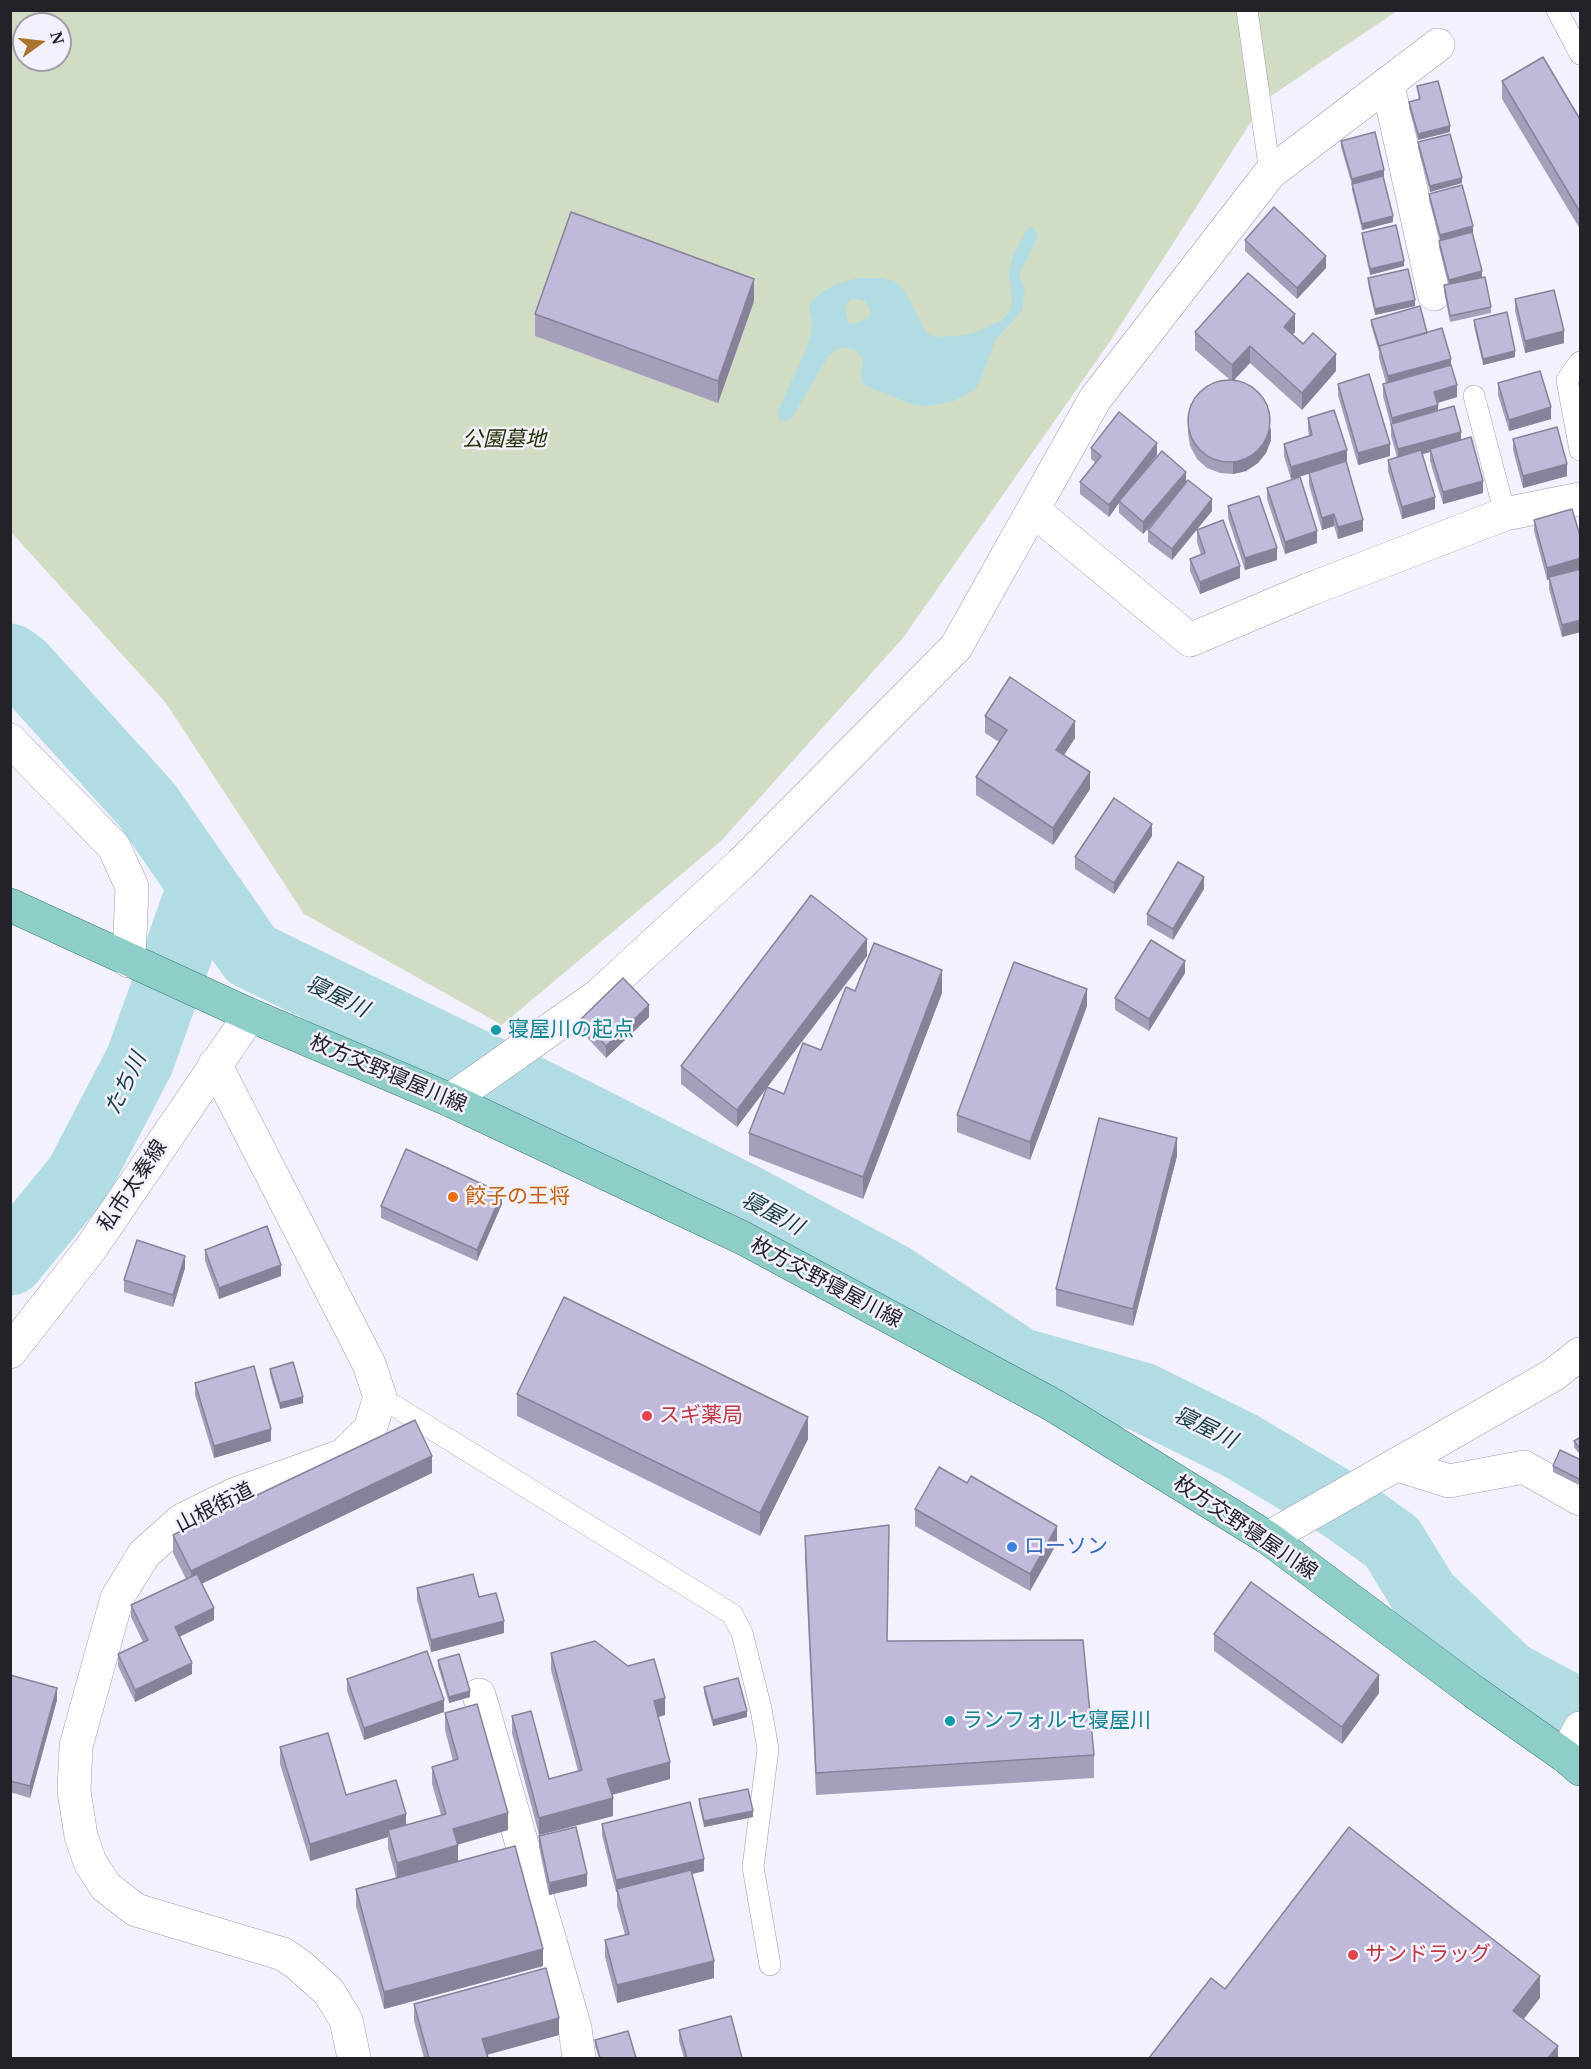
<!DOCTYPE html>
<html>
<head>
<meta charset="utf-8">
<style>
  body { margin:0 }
  #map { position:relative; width:1591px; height:2069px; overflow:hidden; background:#f4f1fe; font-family:"Noto Serif",serif }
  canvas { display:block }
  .frame { position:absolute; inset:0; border:12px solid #232229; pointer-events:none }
  .north { position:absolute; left:12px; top:12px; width:60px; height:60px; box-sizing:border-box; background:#f4f1fe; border:2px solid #a09ea9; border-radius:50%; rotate:75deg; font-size:16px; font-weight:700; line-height:24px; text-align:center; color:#232229 }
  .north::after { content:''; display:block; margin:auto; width:21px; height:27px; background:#aa722f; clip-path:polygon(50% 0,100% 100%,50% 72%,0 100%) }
</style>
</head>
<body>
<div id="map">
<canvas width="1591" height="2069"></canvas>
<div class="frame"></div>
<div class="north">N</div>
</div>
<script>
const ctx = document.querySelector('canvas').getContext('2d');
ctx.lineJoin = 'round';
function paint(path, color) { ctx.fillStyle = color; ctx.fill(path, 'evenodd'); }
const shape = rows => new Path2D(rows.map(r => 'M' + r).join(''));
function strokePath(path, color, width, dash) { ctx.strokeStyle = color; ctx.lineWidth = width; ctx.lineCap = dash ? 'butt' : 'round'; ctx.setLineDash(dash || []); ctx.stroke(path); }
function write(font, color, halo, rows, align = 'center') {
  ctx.font = font + ' "Noto Serif","Noto Sans JP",serif'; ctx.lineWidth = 5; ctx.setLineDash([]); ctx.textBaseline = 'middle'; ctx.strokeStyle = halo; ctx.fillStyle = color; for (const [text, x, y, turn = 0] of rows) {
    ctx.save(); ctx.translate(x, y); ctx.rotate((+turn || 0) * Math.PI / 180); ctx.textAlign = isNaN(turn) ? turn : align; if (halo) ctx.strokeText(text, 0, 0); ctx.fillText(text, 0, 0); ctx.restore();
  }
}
const green = shape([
  [11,11,1397,11,1265,100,1111,340,903,638,721,841,502,1025,304,914,166,703,11,532],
  [24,24,60,24,60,60,24,60]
]);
const water = shape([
  [1033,226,1038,236,1019,275,1025,290,1022,311,996,339,979,383,975,389,954,401,935,405,924,406,911,404,866,386,862,382,861,376,863,358,855,350,847,348,840,348,829,355,793,416,787,421,779,420,778,411,807,347,811,333,812,321,809,310,811,302,822,292,834,285,858,278,879,278,894,281,905,291,924,329,930,335,941,337,963,335,979,331,1002,320,1010,311,1012,298,1009,273,1010,267,1013,256,1027,229],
  [851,298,866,302,871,313,867,319,853,324,848,322,845,308]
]);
const river = shape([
  [10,658,21,666,147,805,251,955,544,1097,750,1201,891,1277,1019,1362,1142,1397,1241,1446,1340,1505,1392,1542,1425,1596,1508,1675,1580,1714],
  [10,1261,79,1177,140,1060,202,886]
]);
const service = shape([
  [1247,10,1270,173],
  [1557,10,1580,54],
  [1580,362,1567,380,1580,450],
  [1474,396,1505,514],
  [380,1397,732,1614,742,1633,761,1709,768,1749,753,1867,770,1965]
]);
const minor = shape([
  [1388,85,1434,294],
  [1033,510,1190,640,1308,590,1505,514,1580,499],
  [10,740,114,847,132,887,129,961],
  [215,1064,369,1364,380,1397,370,1429,344,1455,233,1495,182,1520,144,1554,117,1598,76,1746,74,1791,81,1836,90,1862,106,1887,136,1910,283,1954,299,1965,329,1992,346,2020,354,2058],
  [450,1100,599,995,741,864,956,647,1095,399,1270,173,1438,45],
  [1398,1465,1449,1481,1524,1467,1580,1499],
  [479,1695,575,2028,579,2058],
  [1565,1756,1580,1728]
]);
const tertiary = shape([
  [1268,1538,1553,1375,1580,1354]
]);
const secondary = shape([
  [10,1352,91,1248,250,1015]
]);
const primary = shape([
  [10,905,250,1015,450,1100,743,1238,1053,1405,1268,1538,1474,1692,1565,1756,1580,1769]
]);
const wall = shape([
  [1502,81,1581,121,1580,229,1502,99],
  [1417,86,1450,132,1418,140,1409,108,1409,102,1419,100],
  [1341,141,1384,176,1383,177,1393,222,1362,230,1352,190,1352,185,1341,147],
  [1418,142,1462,183,1430,192,1418,148],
  [1429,194,1473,232,1440,241,1429,200],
  [1362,233,1404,266,1370,275,1362,239],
  [1245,240,1326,268,1297,299,1245,251],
  [1439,241,1482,277,1491,307,1491,313,1450,322,1444,291,1444,285,1448,284,1439,247],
  [1368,278,1415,306,1375,315,1368,284],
  [1515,299,1564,343,1525,353,1515,311],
  [754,301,718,403,535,336,535,314],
  [1371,320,1427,333,1451,365,1457,397,1437,403,1438,411,1461,440,1483,493,1443,504,1430,461,1430,452,1423,454,1435,509,1402,519,1388,471,1388,460,1397,457,1391,436,1391,426,1383,396,1383,384,1386,383,1379,358,1379,352,1371,325],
  [1474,320,1515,357,1483,365,1474,326],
  [1195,332,1295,332,1293,334,1336,371,1302,410,1250,363,1235,379,1271,440,1266,453,1258,463,1246,471,1233,474,1220,473,1207,468,1197,459,1190,446,1188,433,1188,421,1229,379,1195,350],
  [1498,383,1551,419,1509,431,1498,395],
  [1338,384,1390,456,1358,465,1338,395],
  [1308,418,1347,462,1363,531,1338,539,1334,526,1322,530,1309,485,1309,474,1291,479,1284,456,1284,444,1309,436,1308,430],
  [1513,439,1567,476,1523,488,1513,450],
  [1091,448,1157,455,1140,477,1186,483,1212,511,1172,560,1148,542,1148,530,1175,497,1143,534,1119,513,1119,503,1109,517,1080,494,1080,482,1096,463,1091,459],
  [1267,488,1317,543,1285,554,1267,499],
  [1228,506,1277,560,1245,570,1228,518],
  [1534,520,1581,539,1562,637,1549,589,1549,579,1547,580,1534,531],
  [1197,530,1240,578,1200,594,1190,571,1190,559,1201,555,1197,542],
  [985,716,1075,738,1064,755,1090,789,1053,845,976,795,976,777,999,742,985,733],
  [1152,836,1114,894,1075,869,1075,857],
  [1204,889,1173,940,1147,925,1147,914],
  [867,956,737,1127,681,1084,681,1066],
  [1185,973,1149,1031,1115,1010,1115,998],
  [855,991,942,993,863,1199,749,1155,749,1133,821,1050],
  [1087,1006,1030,1160,957,1132,957,1115],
  [649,1017,606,1058,581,1031,581,1019],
  [1177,1156,1133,1326,1056,1306,1056,1289],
  [502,1204,477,1261,381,1218,381,1206],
  [205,1250,281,1276,219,1299,205,1261],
  [185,1268,173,1307,124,1292,124,1280],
  [270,1369,303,1403,280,1409,270,1375],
  [195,1383,271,1441,214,1458,195,1395],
  [517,1394,808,1439,760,1536,517,1416],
  [1581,1437,1581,1456,1574,1447,1574,1441],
  [1581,1460,1581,1486,1553,1472,1553,1466],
  [432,1473,202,1583,214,1620,180,1636,192,1674,135,1702,118,1666,118,1654,143,1642,131,1617,131,1605,186,1579,173,1553,173,1535],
  [915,1509,1057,1543,1030,1591,915,1526],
  [805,1536,887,1641,1094,1755,1094,1778,816,1795,805,1558],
  [417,1588,479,1597,504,1633,431,1652,417,1600],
  [1214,1634,1379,1693,1342,1744,1214,1651],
  [551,1653,665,1715,658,1717,670,1779,612,1795,613,1816,539,1835,512,1733,512,1716,549,1779,578,1771,551,1670],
  [438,1660,470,1697,449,1703,438,1666],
  [10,1675,57,1700,30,1798,10,1792],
  [347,1679,444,1712,364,1740,347,1691],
  [704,1687,747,1717,713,1726,704,1693],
  [445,1713,508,1830,458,1844,458,1862,543,1966,384,2009,356,1906,356,1889,396,1878,388,1848,388,1837,310,1861,280,1764,280,1747,346,1795,406,1825,441,1815,432,1784,432,1767,453,1761,445,1730],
  [699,1799,753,1817,704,1827,699,1804],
  [602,1824,704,1871,692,1874,714,1978,617,2003,605,1957,605,1940,625,1935,617,1906,617,1892,616,1892,602,1835],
  [539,1836,587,1886,549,1895,539,1847],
  [414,2004,559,2035,487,2055,488,2058,424,2058,414,2021],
  [679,2030,742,2058,684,2058,679,2041],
  [595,2040,636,2058,599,2058,595,2046]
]);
const shadedWall = shape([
  [1450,126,1450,132,1418,140,1418,134],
  [1384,170,1384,176,1352,185,1352,179],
  [1462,178,1462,183,1430,192,1430,186],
  [1393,216,1393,222,1362,230,1362,224],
  [1473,226,1473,232,1440,241,1440,235],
  [1326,256,1326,268,1297,299,1297,288],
  [1404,261,1404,266,1370,275,1370,269],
  [1482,271,1482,277,1449,286,1449,280],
  [754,279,754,301,718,403,718,381],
  [1415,300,1415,306,1375,315,1375,309],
  [1295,314,1295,332,1284,344,1284,327],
  [1564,331,1564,343,1525,353,1525,341],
  [1250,346,1250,363,1232,382,1232,365],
  [1515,351,1515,357,1483,365,1483,359],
  [1336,354,1336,371,1302,410,1302,393],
  [1451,359,1451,370,1388,388,1388,376],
  [1457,385,1457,397,1434,404,1434,392],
  [1438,405,1438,417,1392,429,1392,418],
  [1551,407,1551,419,1509,431,1509,420],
  [1271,428,1271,440,1266,453,1258,463,1246,471,1233,474,1233,462],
  [1461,432,1461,443,1430,449,1430,452,1398,461,1398,449],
  [1157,443,1157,455,1120,502,1119,501,1119,503,1109,517,1109,505],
  [1390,444,1390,456,1358,465,1358,453],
  [1347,450,1347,462,1291,479,1291,467],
  [1567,464,1567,476,1523,488,1523,476],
  [1186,472,1186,484,1143,534,1143,522],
  [1483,481,1483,493,1443,504,1443,492],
  [1435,497,1435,509,1402,519,1402,507],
  [1212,499,1212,511,1172,560,1172,549],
  [1334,514,1334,526,1322,530,1322,518],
  [1363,520,1363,531,1338,539,1338,527],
  [1317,531,1317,543,1285,554,1285,542],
  [1277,548,1277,560,1245,570,1245,558],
  [1581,558,1581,570,1547,580,1547,568],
  [1240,566,1240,578,1200,594,1200,582],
  [1581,620,1581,632,1562,637,1562,625],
  [1075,721,1075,738,1056,767,1056,750],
  [1090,772,1090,789,1053,845,1053,828],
  [1152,824,1152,836,1114,894,1114,883],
  [1204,877,1204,889,1173,940,1173,929],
  [867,939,867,956,737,1127,737,1110],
  [1185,961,1185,973,1149,1031,1149,1019],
  [942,970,942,993,863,1199,863,1177],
  [1087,989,1087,1006,1030,1160,1030,1142],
  [649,1005,649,1017,606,1058,606,1046],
  [1177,1138,1177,1156,1133,1326,1133,1309],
  [502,1193,502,1204,477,1261,477,1250],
  [185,1256,185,1268,173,1307,173,1295],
  [281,1265,281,1276,219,1299,219,1288],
  [303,1397,303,1403,280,1409,280,1403],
  [808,1417,808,1439,760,1536,760,1513],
  [271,1429,271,1441,214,1458,214,1446],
  [432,1456,432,1473,191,1589,191,1571],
  [1057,1526,1057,1543,1030,1591,1030,1574],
  [214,1608,214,1620,175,1639,175,1627],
  [504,1621,504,1633,431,1652,431,1640],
  [192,1663,192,1674,135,1702,135,1690],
  [1379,1675,1379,1693,1342,1744,1342,1727],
  [57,1688,57,1700,30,1798,30,1786],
  [470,1691,470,1697,449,1703,449,1697],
  [665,1698,665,1715,654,1718,654,1701],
  [444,1700,444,1712,364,1740,364,1728],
  [747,1711,747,1717,713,1726,713,1720],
  [670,1762,670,1779,607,1796,607,1779],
  [613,1798,613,1816,539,1835,539,1818],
  [753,1811,753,1817,704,1827,704,1821],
  [508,1813,508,1830,453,1846,453,1829],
  [406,1814,406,1832,388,1830,388,1837,310,1861,310,1844],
  [458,1845,458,1862,397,1880,397,1863],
  [704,1859,704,1871,618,1892,617,1889,617,1892,616,1892,616,1880],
  [587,1874,587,1886,549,1895,549,1883],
  [543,1949,543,1966,384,2009,384,1992],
  [714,1961,714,1978,617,2003,617,1985],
  [1540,1976,1540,1998,1513,2033,1513,2011],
  [559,2018,559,2035,482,2056,482,2039],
  [1558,2046,1558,2058,1548,2058]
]);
const building = shape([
  [1543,57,1581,121,1580,212,1502,81,1543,57],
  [1438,81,1450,126,1418,134,1409,102,1420,99,1417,86,1438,81],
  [1375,132,1384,170,1352,179,1341,141,1375,132],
  [1450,134,1462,178,1430,186,1418,142,1450,134],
  [1383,176,1393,216,1362,224,1352,184,1383,176],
  [1462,185,1473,226,1440,235,1429,194,1462,185],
  [1274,207,1326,256,1297,288,1245,240,1274,207],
  [571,212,754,279,718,381,535,314,571,212],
  [1396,225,1404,261,1370,269,1362,233,1396,225],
  [1472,232,1482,271,1449,280,1439,241,1472,232],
  [1408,269,1415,300,1375,309,1368,278,1408,269],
  [1248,273,1295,314,1284,327,1303,344,1313,333,1336,354,1302,393,1250,346,1232,365,1195,332,1248,273],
  [1485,277,1491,307,1450,316,1444,285,1485,277],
  [1554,290,1564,331,1525,341,1515,299,1554,290],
  [1420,306,1427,333,1379,346,1371,320,1420,306],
  [1507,312,1515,351,1483,359,1474,320,1507,312],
  [1442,328,1451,359,1388,376,1379,346,1442,328],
  [1451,365,1457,385,1434,392,1438,405,1392,418,1383,384,1451,365],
  [1540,371,1551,407,1509,420,1498,383,1540,371],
  [1369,374,1390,444,1358,453,1338,384,1369,374],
  '1188 421a41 41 0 1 1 82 0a41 41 0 1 1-82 0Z',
  [1454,406,1461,432,1398,449,1391,424,1454,406],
  [1334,410,1347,450,1291,467,1284,444,1312,435,1308,418,1334,410],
  [1119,412,1157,443,1109,505,1080,482,1101,456,1091,448,1119,412],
  [1557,427,1567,464,1523,476,1513,439,1557,427],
  [1471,437,1483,481,1443,492,1430,449,1471,437],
  [1421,450,1435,497,1402,507,1388,460,1421,450],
  [1162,451,1186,472,1143,522,1119,501,1162,451],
  [1346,461,1363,520,1338,527,1334,514,1322,518,1309,473,1346,461],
  [1300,477,1317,531,1285,542,1267,488,1300,477],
  [1188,480,1212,499,1172,549,1148,530,1188,480],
  [1259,496,1277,548,1245,558,1228,506,1259,496],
  [1572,509,1581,539,1581,558,1547,568,1534,520,1572,509],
  [1223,520,1240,566,1200,582,1190,559,1205,553,1197,530,1223,520],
  [1581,569,1581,620,1562,625,1549,577,1581,569],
  [1010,677,1075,721,1056,750,1090,772,1053,828,976,777,1007,730,985,716,1010,677],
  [1114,798,1152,824,1114,883,1075,857,1114,798],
  [1178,862,1204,877,1173,929,1147,914,1178,862],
  [811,895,867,939,737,1110,681,1066,811,895],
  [1151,940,1185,961,1149,1019,1115,998,1151,940],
  [874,943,942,970,863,1177,749,1133,767,1087,784,1094,803,1043,821,1050,846,987,855,991,874,943],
  [1014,962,1087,989,1030,1142,957,1115,1014,962],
  [623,978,649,1005,606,1046,581,1019,623,978],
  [1099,1118,1177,1138,1133,1309,1056,1289,1099,1118],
  [406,1149,502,1193,477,1250,381,1206,406,1149],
  [267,1226,281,1265,219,1288,205,1250,267,1226],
  [137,1240,185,1256,173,1295,124,1280,137,1240],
  [564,1297,808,1417,760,1513,517,1394,564,1297],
  [293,1362,303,1397,280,1403,270,1369,293,1362],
  [254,1366,271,1429,214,1446,195,1383,254,1366],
  [415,1420,432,1456,191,1571,173,1535,415,1420],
  [1581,1437,1581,1450,1574,1441,1581,1437],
  [1560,1450,1581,1460,1581,1480,1553,1466,1560,1450],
  [939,1467,967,1483,971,1476,1057,1526,1030,1574,915,1509,939,1467],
  [889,1525,887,1641,1083,1640,1094,1755,816,1773,805,1536,889,1525],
  [197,1574,214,1608,175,1627,192,1663,135,1690,118,1654,148,1640,131,1605,197,1574],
  [473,1574,479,1597,496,1593,504,1621,431,1640,417,1588,473,1574],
  [1251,1582,1379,1675,1342,1727,1214,1634,1251,1582],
  [595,1641,628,1666,654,1659,665,1698,654,1701,670,1762,607,1779,613,1798,539,1818,512,1716,531,1711,549,1779,582,1770,551,1653,595,1641],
  [427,1651,444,1700,364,1728,347,1679,427,1651],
  [459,1654,470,1691,449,1697,438,1660,459,1654],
  [10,1675,57,1688,30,1786,10,1781,10,1675],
  [738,1678,747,1711,713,1720,704,1687,738,1678],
  [477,1704,508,1813,453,1829,458,1845,397,1863,388,1830,446,1814,432,1767,458,1759,445,1713,477,1704],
  [328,1733,346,1795,396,1780,406,1814,310,1844,280,1747,328,1733],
  [748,1789,753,1811,704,1821,699,1799,748,1789],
  [690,1802,704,1859,616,1880,602,1824,690,1802],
  [576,1827,587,1874,549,1883,539,1836,576,1827],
  [1349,1827,1540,1976,1513,2011,1558,2046,1548,2058,1149,2058,1211,1978,1225,1989,1349,1827],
  [515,1846,543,1949,384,1992,356,1889,515,1846],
  [691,1870,714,1961,617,1985,605,1940,629,1934,617,1889,691,1870],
  [546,1968,559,2018,482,2039,488,2058,429,2058,414,2004,546,1968],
  [731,2016,742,2058,687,2058,679,2030,731,2016],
  [628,2031,636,2058,600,2058,595,2040,628,2031]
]);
const markers = [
  [496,1030,6,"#0f9aa8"],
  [453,1197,6,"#e8710a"],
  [647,1416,6,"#e0444e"],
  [1012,1547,6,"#3f7fe0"],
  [950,1721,6,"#0f9aa8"],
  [1353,1955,6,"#e0444e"]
];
const parkNames = [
  ["公園墓地",504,440]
];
const cultureNames = [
  ["寝屋川の起点",508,1030],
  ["ランフォルセ寝屋川",962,1721]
];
const streetNames = [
  ["枚方交野寝屋川線",388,1074,23],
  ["私市太秦線",133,1186,-56],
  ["枚方交野寝屋川線",826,1283,28],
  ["山根街道",215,1508,-27],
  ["枚方交野寝屋川線",1245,1528,34]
];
const foodNames = [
  ["餃子の王将",465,1197]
];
const healthNames = [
  ["スギ薬局",659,1416],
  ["サンドラッグ",1365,1955]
];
const shopNames = [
  ["ローソン",1024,1547]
];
const waterNames = [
  ["寝屋川",337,997,26],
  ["たち川",126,1084,-64],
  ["寝屋川",772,1214,28],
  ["寝屋川",1205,1428,26]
];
paint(green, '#d1dcc5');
paint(water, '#b1dce4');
strokePath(river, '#b1dce4', 69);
strokePath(service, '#9f9baf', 22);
strokePath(minor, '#9f9baf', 34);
strokePath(tertiary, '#9f9baf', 34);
strokePath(secondary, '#9f9baf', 34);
strokePath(primary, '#397c79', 34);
strokePath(service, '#fff', 21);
strokePath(minor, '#fff', 33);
strokePath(tertiary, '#fff', 33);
strokePath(secondary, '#fff', 33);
strokePath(primary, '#8fcec8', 33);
paint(wall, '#a69fbb');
paint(shadedWall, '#878299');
paint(building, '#c1b9da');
strokePath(building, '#878299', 1.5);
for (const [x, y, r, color] of markers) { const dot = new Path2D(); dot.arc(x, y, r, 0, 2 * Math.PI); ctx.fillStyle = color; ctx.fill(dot); strokePath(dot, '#f4f1fe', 2); }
write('italic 21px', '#203200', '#f4f1fe', parkNames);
write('21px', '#0d838f', '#f4f1fe', cultureNames, 'left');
write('21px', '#232229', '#f4f1fe', streetNames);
write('21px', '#c56008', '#f4f1fe', foodNames, 'left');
write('21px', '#be3a42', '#f4f1fe', healthNames, 'left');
write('21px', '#366cbe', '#f4f1fe', shopNames, 'left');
write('italic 22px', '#143d43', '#f4f1fe', waterNames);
</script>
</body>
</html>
